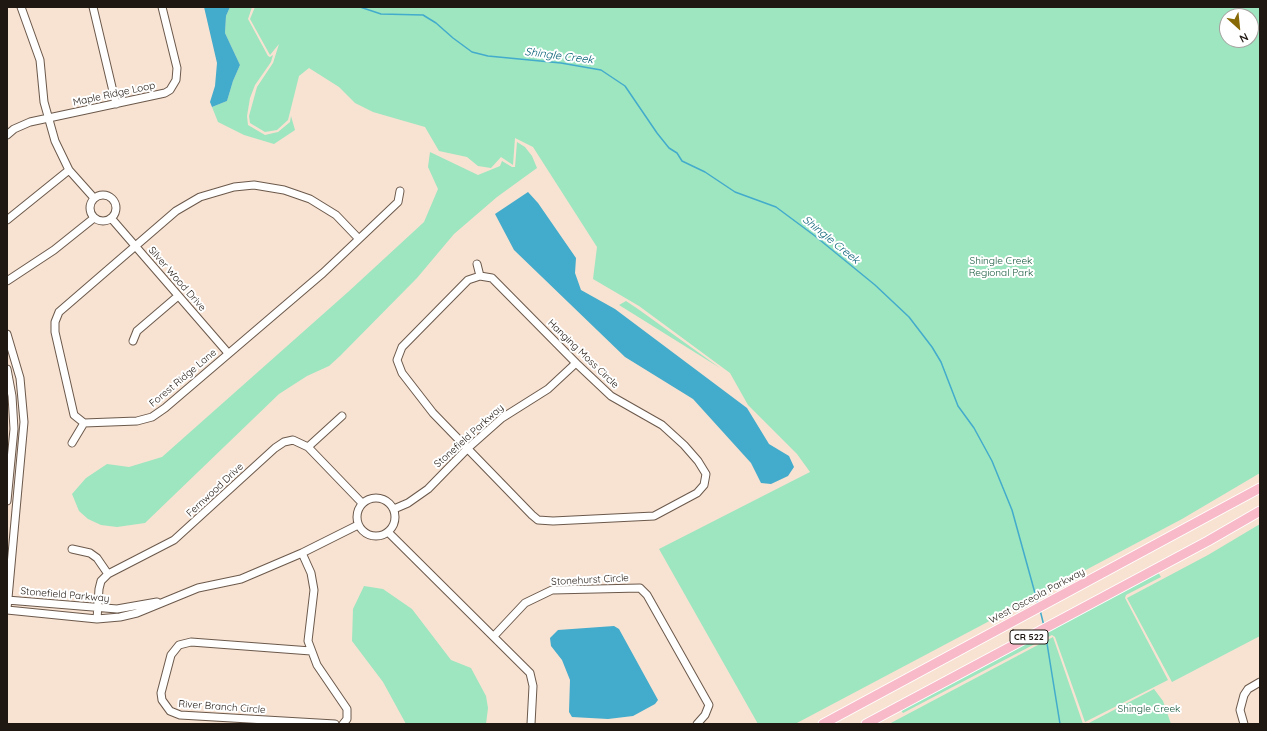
<!DOCTYPE html>
<html>
<head>
<meta charset="utf-8">
<style>
  body { margin:0 }
  #map { position:relative; width:1267px; height:731px; overflow:hidden; background:#f8e2d2; font-family:Quicksand,sans-serif }
  canvas { display:block }
  .frame { position:absolute; inset:0; border:8px solid #1f1711; pointer-events:none }
  .north { position:absolute; left:1219px; top:8px; width:40px; height:40px; box-sizing:border-box; background:#fff; border:1px solid #a5a2a0; border-radius:50%; rotate:153deg; font-size:11px; font-weight:700; line-height:16px; text-align:center; color:#1f1711 }
  .north::after { content:''; display:block; margin:auto; width:14px; height:18px; background:#876905; clip-path:polygon(50% 0,100% 100%,50% 72%,0 100%) }
</style>
</head>
<body>
<div id="map">
<canvas width="1267" height="731"></canvas>
<div class="frame"></div>
<div class="north">N</div>
</div>
<script>
const ctx = document.querySelector('canvas').getContext('2d');
ctx.lineJoin = 'round';
function paint(path, color) { ctx.fillStyle = color; ctx.fill(path, 'evenodd'); }
const shape = rows => new Path2D(rows.map(r => 'M' + r).join(''));
function strokePath(path, color, width, dash) { ctx.strokeStyle = color; ctx.lineWidth = width; ctx.lineCap = dash ? 'butt' : 'round'; ctx.setLineDash(dash || []); ctx.stroke(path); }
function write(font, color, halo, rows, align = 'center') {
  ctx.font = font + ' Quicksand,sans-serif'; ctx.lineWidth = 4; ctx.setLineDash([]); ctx.textBaseline = 'middle'; ctx.strokeStyle = halo; ctx.fillStyle = color; for (const [text, x, y, turn = 0] of rows) {
    ctx.save(); ctx.translate(x, y); ctx.rotate((+turn || 0) * Math.PI / 180); ctx.textAlign = isNaN(turn) ? turn : align; if (halo) ctx.strokeText(text, 0, 0); ctx.fillText(text, 0, 0); ctx.restore();
  }
}
const green = shape([
  [230,7,252,7,248,19,268,56,270,57,273,55,271,62,255,85,250,98,247,116,248,125,265,135,278,132,290,122,291,116,295,130,274,144,244,135,218,122,212,107,227,101,233,81,240,65,225,33,226,16],
  [255,7,1260,7,1260,473,1182,519,795,724,758,724,659,549,810,472,797,454,748,405,730,373,639,306,593,279,597,247,533,147,515,138,513,165,501,157,491,168,478,166,467,157,439,151,425,127,373,112,355,103,339,87,309,68,299,76,288,120,277,130,265,132,250,123,249,116,257,87,273,63,279,44,270,55,250,19],
  [1227,16,1251,16,1251,40,1227,40],
  [517,142,525,147,532,156,537,168,497,197,454,234,417,278,340,356,329,366,307,376,279,394,145,523,117,527,101,525,88,519,79,511,72,494,86,478,107,464,129,467,162,457,348,292,424,222,438,189,428,167,430,152,478,175,500,166,502,161,512,167,515,167],
  [626,301,638,309,720,368,619,305],
  [1260,524,1260,636,1172,682,1127,598,1208,555],
  [1158,572,1161,577,1126,595,1125,598,1168,680,1085,722,1055,637,1052,635,903,713,900,709],
  [364,586,383,589,412,609,451,660,471,668,486,696,488,708,486,724,406,724,383,682,352,641,353,609],
  [1053,637,1083,724,889,724],
  [1154,689,1163,701,1171,724,1087,724]
]);
const water = shape([
  [204,7,230,7,226,16,225,33,240,65,233,81,227,101,212,107,210,102,215,86,217,63],
  [528,192,538,203,576,258,575,273,581,290,615,309,747,408,769,444,789,456,794,467,788,476,771,484,761,483,751,463,693,399,625,357,514,250,495,214],
  [614,626,619,629,658,700,655,704,633,716,608,719,572,717,569,712,570,680,562,660,551,646,550,638,558,630]
]);
const stream = shape([
  [360,7,381,14,423,15,436,23,453,38,472,52,488,56,561,63,601,70,625,86,657,133,669,148,677,153,682,161,705,172,735,192,776,207,815,236,875,285,909,317,932,347,941,362,958,406,974,428,992,461,1012,510,1038,604],
  [1040,610,1044,626],
  [1045,631,1060,724]
]);
const minor = shape([
  [21,7,40,60,44,102,55,141,69,170,94,198],
  [93,7,116,104],
  [7,135,14,129,30,122,165,93,170,90,176,80,177,68,162,7],
  '90 208a13 13 0 1 1 26 0a13 13 0 1 1-26 0Z',
  [111,218,228,353],
  [7,220,69,170],
  [359,239,336,215,310,199,284,190,254,185,234,187,200,197,176,211,59,312,55,322,55,332,74,415,84,423,137,421,152,417,165,408,323,273,359,239,398,202,400,191],
  [477,264,480,276],
  [480,276,492,278,576,363,611,396,662,425,684,445,698,461,706,474,704,485,697,493,654,516,553,521,538,520,532,515,433,413,402,373,397,360,402,347,468,280,480,276],
  [7,281,54,250,94,218],
  [7,334,20,378,24,422,7,609],
  [133,341,137,331,178,296],
  [7,369,12,396,14,429,7,501],
  [72,443,84,423],
  [308,447,342,416],
  '357 517a19 19 0 1 1 38 0a19 19 0 1 1-38 0Z',
  [394,509,408,503,428,489,467,449,502,418,548,389,576,363],
  [388,532,530,673,533,686,531,724],
  [72,549,90,553,97,558,108,574],
  [302,553,311,573,314,590,308,641,317,665,347,709,347,719,343,724],
  [7,600,117,609,157,602],
  [7,610,97,619,120,617,137,613,198,588,241,579,302,553,358,525],
  [97,619,99,589,101,581,108,574,174,540,275,448,284,442,293,440,308,447,362,503],
  [494,636,525,603,552,590,640,588,647,595,709,705,705,715,697,724],
  [311,651,191,642,179,645,171,655,161,693,162,700,170,711,180,715,335,724],
  [1244,724,1240,710,1244,695,1248,689,1260,682]
]);
const major = shape([
  [823,724,1260,488],
  [866,724,1208,541,1260,511]
]);
const shields = [
  [1029,637,38]
];
const shieldNames = [
  ["CR 522",1029,637]
];
const streetNames = [
  ["Maple Ridge Loop",114,94,-12],
  ["Silver Wood Drive",177,279,49],
  ["Hanging Moss Circle",583,354,44],
  ["Forest Ridge Lane",183,378,-40],
  ["Stonefield Parkway",469,436,-42],
  ["Fernwood Drive",215,490,-43],
  ["Stonehurst Circle",590,580,-3],
  ["Stonefield Parkway",65,595,5],
  ["West Osceola Parkway",1037,596,-28],
  ["River Branch Circle",222,707,4]
];
const parkNames = [
  ["Shingle Creek",1001,261],
  ["Regional Park",1001,273],
  ["Shingle Creek",1149,709]
];
const waterNames = [
  ["Shingle Creek",559,56,7],
  ["Shingle Creek",831,240,39]
];
paint(green, '#9de6c0');
paint(water, '#43abcb');
strokePath(stream, '#43abcb', 1.5);
strokePath(minor, '#6b594b', 9);
strokePath(major, '#fff', 11);
strokePath(minor, '#fff', 7);
strokePath(major, '#f8b9c8', 9);
for (const [x, y, w] of shields) { const box = new Path2D(); box.roundRect(x - w / 2, y - 7, w, 14, 3); ctx.fillStyle = '#fff'; ctx.fill(box); strokePath(box, '#1f1711', 1); }
write('bold 9px', '#1f1711', null, shieldNames);
write('10px', '#1f1711', '#fff', streetNames);
write('10px', '#14573b', '#fff', parkNames);
write('italic 11px', '#025c73', '#fff', waterNames);
</script>
</body>
</html>
